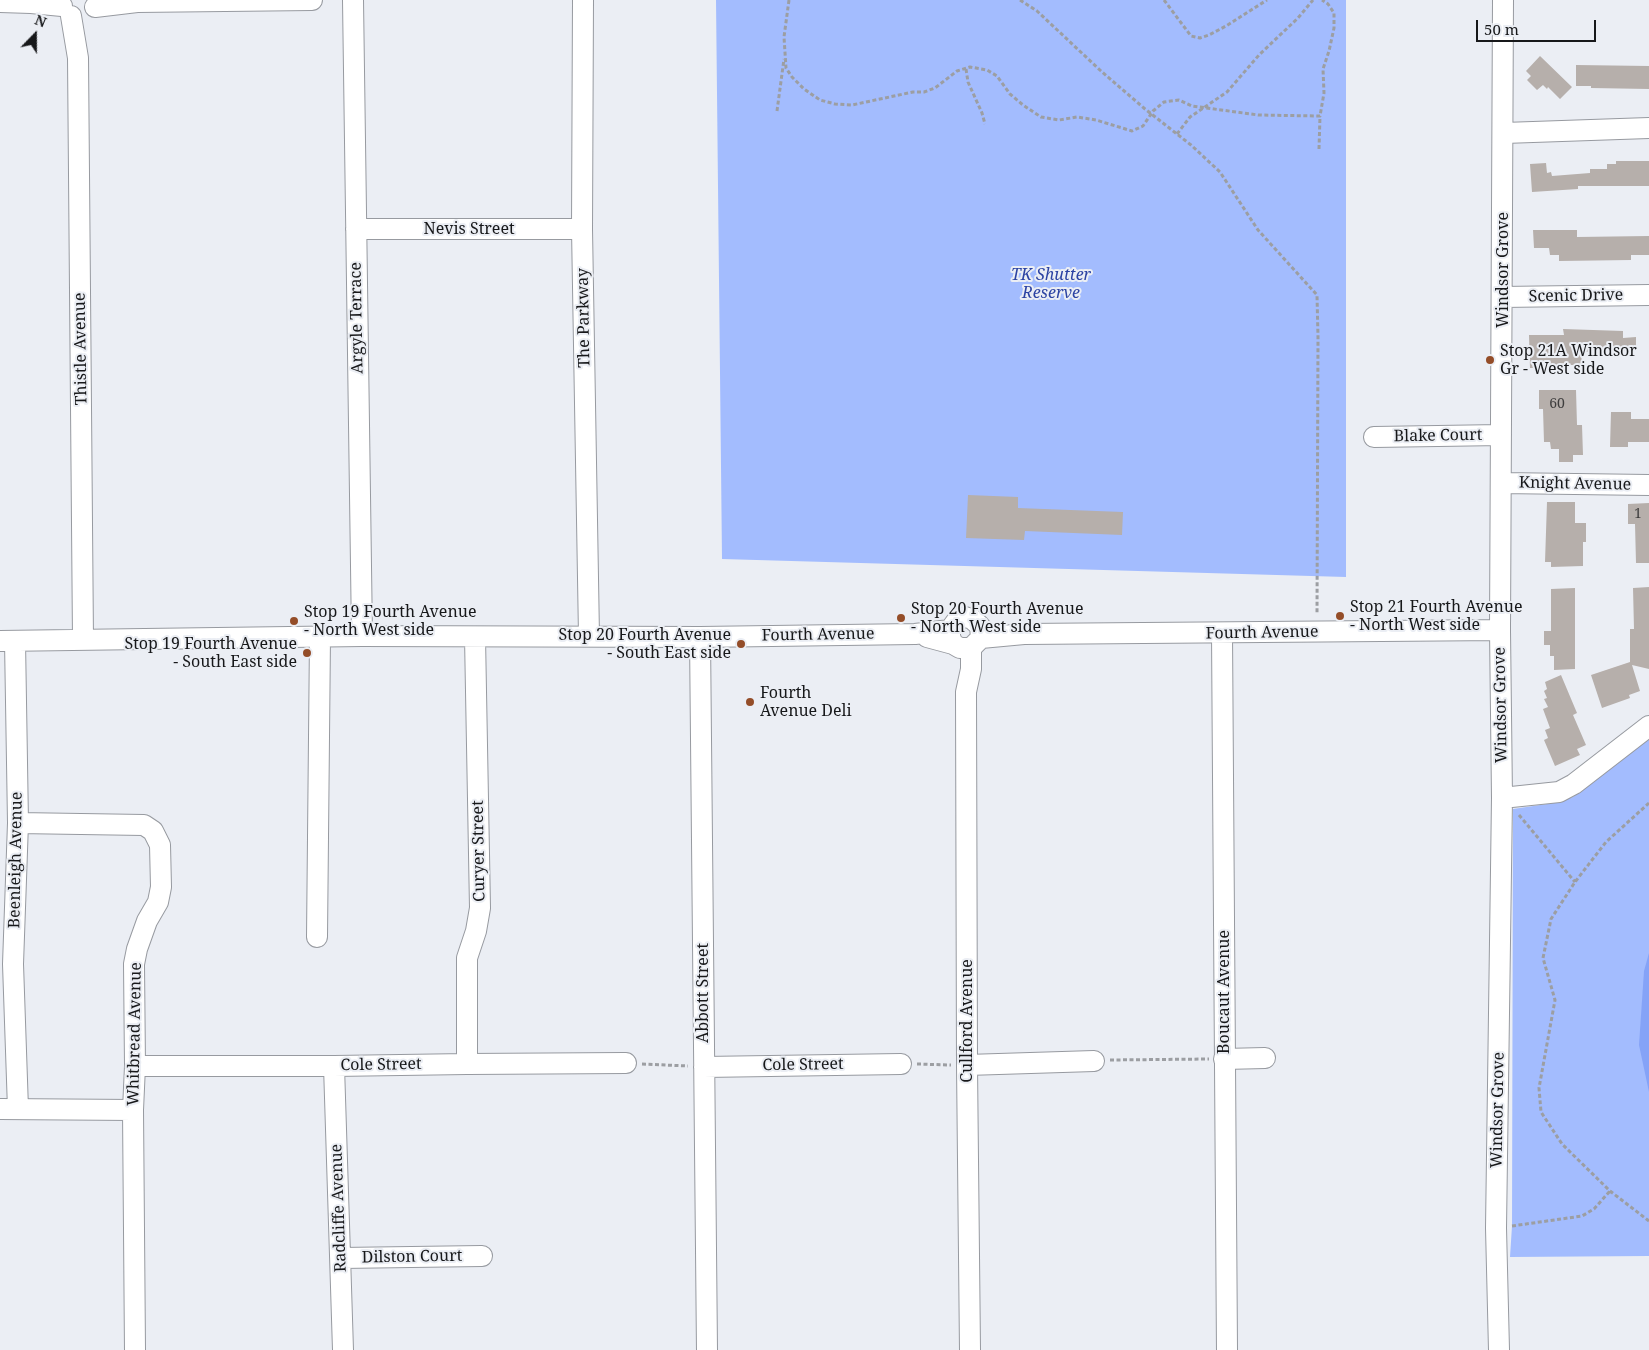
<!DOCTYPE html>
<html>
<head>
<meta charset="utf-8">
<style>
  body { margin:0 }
  #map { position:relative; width:1649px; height:1350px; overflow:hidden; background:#ebeef4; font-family:"Noto Serif",serif }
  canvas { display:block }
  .north { position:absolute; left:10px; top:10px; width:50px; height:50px; -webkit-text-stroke:4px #ebeef4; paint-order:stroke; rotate:22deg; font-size:14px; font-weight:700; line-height:20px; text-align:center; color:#17181a }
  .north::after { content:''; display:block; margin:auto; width:18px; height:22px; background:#17181a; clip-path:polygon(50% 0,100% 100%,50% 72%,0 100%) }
  .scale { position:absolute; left:1476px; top:20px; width:120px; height:22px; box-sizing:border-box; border:2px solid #17181a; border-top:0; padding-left:6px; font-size:15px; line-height:18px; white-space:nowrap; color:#17181a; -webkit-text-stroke:4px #ebeef4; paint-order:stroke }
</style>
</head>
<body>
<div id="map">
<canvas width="1649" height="1350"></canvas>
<div class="north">N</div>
<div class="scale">50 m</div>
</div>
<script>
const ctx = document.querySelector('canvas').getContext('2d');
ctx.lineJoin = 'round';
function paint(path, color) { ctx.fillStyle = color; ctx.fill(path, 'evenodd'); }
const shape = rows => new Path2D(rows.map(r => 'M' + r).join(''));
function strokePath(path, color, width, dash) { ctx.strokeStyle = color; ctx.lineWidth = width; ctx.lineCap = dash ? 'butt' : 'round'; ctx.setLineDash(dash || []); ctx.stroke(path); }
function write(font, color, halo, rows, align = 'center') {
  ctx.font = font + ' "Noto Serif",serif'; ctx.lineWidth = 4; ctx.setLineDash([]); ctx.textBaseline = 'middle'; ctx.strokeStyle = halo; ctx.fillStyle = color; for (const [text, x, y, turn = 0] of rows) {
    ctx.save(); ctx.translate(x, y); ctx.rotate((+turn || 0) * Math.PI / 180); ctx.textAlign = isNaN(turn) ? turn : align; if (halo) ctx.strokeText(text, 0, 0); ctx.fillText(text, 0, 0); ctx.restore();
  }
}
const green = shape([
  [716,0,1346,0,1346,577,722,559],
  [1649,738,1649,1256,1510,1257,1512,1226,1513,809,1547,804,1573,797]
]);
const water = shape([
  [1649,953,1649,1092,1639,1045,1644,971]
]);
const building = shape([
  [1540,56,1572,87,1560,99,1548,87,1547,89,1543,85,1537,90,1527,80,1531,76,1526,71],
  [1576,65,1649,66,1649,89,1591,88,1591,86,1576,86],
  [1616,161,1649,161,1649,186,1578,186,1578,189,1532,192,1530,164,1546,163,1547,173,1551,172,1552,176,1590,173,1590,169,1607,169,1607,164,1616,164],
  [1533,230,1577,230,1577,237,1649,236,1649,255,1631,255,1631,260,1559,261,1559,255,1550,255,1549,248,1534,248],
  [1563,329,1623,331,1623,338,1636,337,1636,351,1581,352,1582,365,1550,365,1550,368,1530,368,1529,335,1564,335],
  [1539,390,1576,390,1577,425,1582,425,1583,455,1573,455,1573,462,1559,462,1559,449,1551,449,1550,442,1544,442,1543,409,1539,409],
  [1611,412,1631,412,1631,419,1649,419,1649,442,1628,442,1628,447,1610,447],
  [968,495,1018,497,1018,508,1123,512,1122,535,1025,531,1024,540,966,538],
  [1547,502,1575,502,1575,523,1586,523,1586,542,1583,542,1583,566,1551,567,1551,562,1545,562],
  [1649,503,1649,563,1636,563,1635,524,1628,524,1628,504],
  [1649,587,1649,669,1632,665,1640,691,1629,695,1630,698,1602,708,1591,675,1630,662,1630,629,1634,629,1633,588],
  [1575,588,1575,669,1554,670,1554,656,1550,656,1550,645,1544,645,1544,631,1551,631,1551,589],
  [1561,675,1577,713,1573,715,1586,745,1577,749,1580,755,1555,766,1544,740,1548,738,1545,730,1550,728,1543,709,1548,707,1544,699,1547,698,1544,691,1547,689,1545,682]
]);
const path = shape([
  [789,0,784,37,786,68,792,77,804,89,820,100,835,104,852,105,913,92,924,92,935,88,957,71,970,67,987,70,997,76,1010,94,1023,105,1041,117,1059,120,1077,117,1096,120,1132,131,1143,126,1153,111,1164,102,1179,100,1192,106,1258,115,1320,116,1324,93,1323,69,1329,51,1334,28,1334,13,1328,4,1322,0],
  [1020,0,1037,11,1101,71,1145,109,1191,145,1220,172,1258,230,1317,295,1318,337,1317,614],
  [1164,0,1191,36,1200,38,1209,35,1226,26,1267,0],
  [966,69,968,82,982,113,985,124],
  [777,111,784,59],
  [1177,134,1190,117,1227,92,1259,55,1298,18,1313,0],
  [1319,149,1320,116],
  [1649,803,1606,842,1575,882,1551,919,1543,958,1555,1000,1539,1088,1541,1112,1562,1144,1610,1191,1649,1221],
  [1519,815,1575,882],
  [1110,1060,1209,1059],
  [642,1064,688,1066],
  [917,1064,951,1065],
  [1512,1226,1582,1216,1594,1209,1610,1191]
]);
const minor = shape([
  [353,0,362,636],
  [583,0,582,229,589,636],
  [0,2,31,3,62,6],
  [95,7,137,2,312,0],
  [71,16,78,58,83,639],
  [1504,133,1649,128],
  [356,229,582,229],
  [1502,297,1649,295],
  [1374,437,1501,435],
  [1501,483,1649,485],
  [1222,633,1227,1350],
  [700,637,707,1350],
  [927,637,953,644,960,648,971,648,981,638,980,626,972,619,965,617,958,619,950,630,950,637,953,644],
  [981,638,1024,634,1500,630],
  [0,641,362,636,700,637,915,634,950,630],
  [15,641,18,823,13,964,18,1109],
  [1502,798,1559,792,1574,784,1649,726],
  [18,823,144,825,153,831,160,845,161,887,158,902,147,921,137,949,134,964,135,1066,133,1110,135,1350],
  [317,937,320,637],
  [1224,1059,1265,1058],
  [467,1064,467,958,476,931,480,908,475,637],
  [967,1065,1094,1061],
  [135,1066,334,1066,467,1064,626,1063],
  [334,1066,343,1350],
  [704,1067,901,1064],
  [0,1109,133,1110],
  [341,1258,482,1256],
  [970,1350,967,1065,966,692,971,669,971,648],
  [1499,1350,1496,1228,1502,798,1500,630,1503,0]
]);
const markers = [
  [1490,360,5,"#944d28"],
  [1340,616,5,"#944d28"],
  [901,618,5,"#944d28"],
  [294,621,5,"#944d28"],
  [741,644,5,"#944d28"],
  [307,653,5,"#944d28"],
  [750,702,5,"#944d28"]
];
const numberNames = [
  ["60",1557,404],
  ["1",1638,514]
];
const streetNames = [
  ["Nevis Street",469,229],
  ["Windsor Grove",1503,270,-90],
  ["Scenic Drive",1576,296,-1],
  ["Argyle Terrace",357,318,-91],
  ["The Parkway",584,318,-91],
  ["Thistle Avenue",81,349,-91],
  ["Blake Court",1438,436,-1],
  ["Knight Avenue",1575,484,1],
  ["Fourth Avenue",1262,633,-1],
  ["Fourth Avenue",818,635,-1],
  ["Windsor Grove",1501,705,-91],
  ["Curyer Street",479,851,-91],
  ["Beenleigh Avenue",16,860,-89],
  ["Boucaut Avenue",1224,992,-90],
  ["Abbott Street",703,993,-90],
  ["Cullford Avenue",967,1021,-90],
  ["Whitbread Avenue",135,1034,-89],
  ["Cole Street",381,1065,-1],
  ["Cole Street",803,1065,-1],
  ["Windsor Grove",1498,1110,-89],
  ["Radcliffe Avenue",339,1208,-92],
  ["Dilston Court",412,1257,-1]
];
const parkNames = [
  ["TK Shutter",1051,275],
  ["Reserve",1051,293]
];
const poiNames = [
  ["Stop 21A Windsor",1500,351],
  ["Gr - West side",1500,369],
  ["Stop 21 Fourth Avenue",1350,607],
  ["- North West side",1350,625],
  ["Stop 20 Fourth Avenue",911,609],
  ["- North West side",911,627],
  ["Stop 19 Fourth Avenue",304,612],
  ["- North West side",304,630],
  ["Stop 20 Fourth Avenue",731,635,"right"],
  ["- South East side",731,653,"right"],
  ["Stop 19 Fourth Avenue",297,644,"right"],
  ["- South East side",297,662,"right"],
  ["Fourth",760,693],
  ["Avenue Deli",760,711]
];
paint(green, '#a3bcfe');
paint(water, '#85a3f7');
paint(building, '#b6afab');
strokePath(minor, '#979aa0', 22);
strokePath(path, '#9c9ea2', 3, [4, 2.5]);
strokePath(minor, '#fff', 20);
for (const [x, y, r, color] of markers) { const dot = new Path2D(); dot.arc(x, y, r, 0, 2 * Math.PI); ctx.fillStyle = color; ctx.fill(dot); strokePath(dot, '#ebeef4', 2); }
write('14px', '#3f3e3e', null, numberNames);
write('16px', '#17181a', '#ebeef4', streetNames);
write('italic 16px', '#2c43a3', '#ebeef4', parkNames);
write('16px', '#17181a', '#ebeef4', poiNames, 'left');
</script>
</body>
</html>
